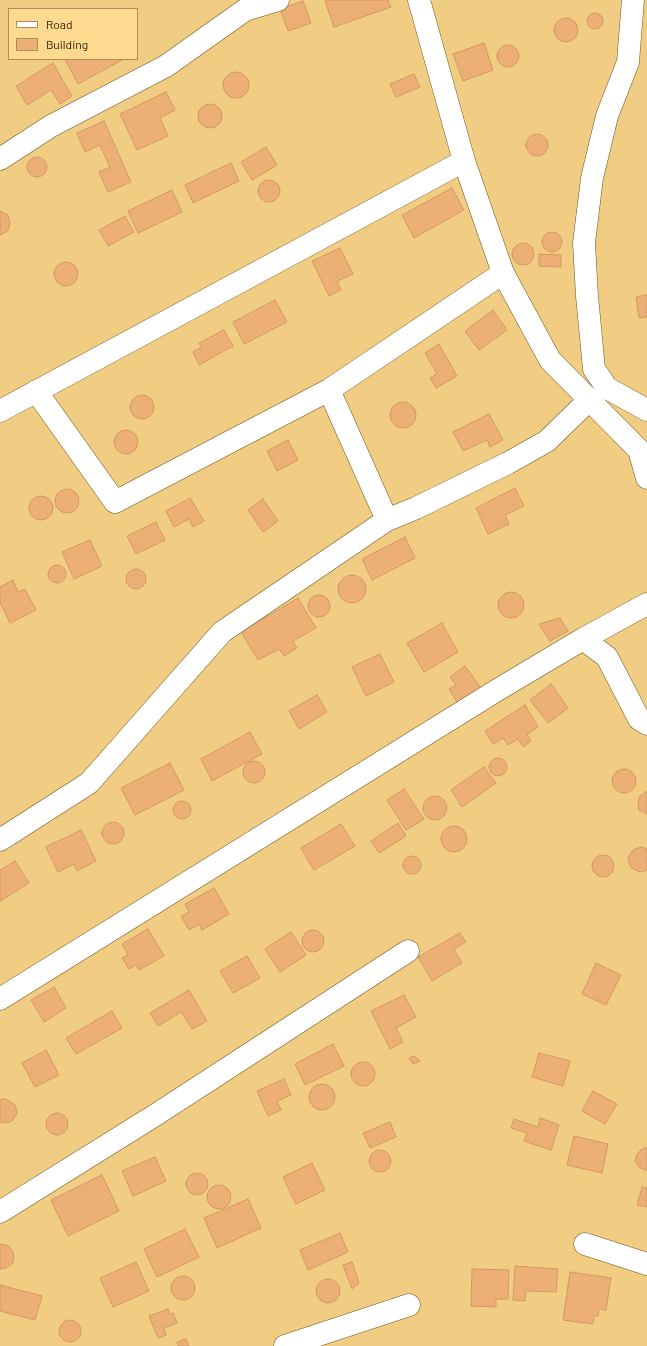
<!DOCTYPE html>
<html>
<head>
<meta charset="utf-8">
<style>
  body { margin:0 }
  #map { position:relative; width:647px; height:1346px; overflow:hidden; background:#f1cd83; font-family:Barlow,sans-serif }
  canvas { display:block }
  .legend { position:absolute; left:8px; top:8px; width:130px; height:52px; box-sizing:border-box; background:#feda90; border:1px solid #aa8f56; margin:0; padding:5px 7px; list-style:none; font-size:12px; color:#2c1e00 }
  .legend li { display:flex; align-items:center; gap:8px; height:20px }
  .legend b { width:20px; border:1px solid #aa8f56 }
</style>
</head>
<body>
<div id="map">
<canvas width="647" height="1346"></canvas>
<ul class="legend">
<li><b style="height:5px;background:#fff"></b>Road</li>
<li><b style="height:11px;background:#ecb077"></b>Building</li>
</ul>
</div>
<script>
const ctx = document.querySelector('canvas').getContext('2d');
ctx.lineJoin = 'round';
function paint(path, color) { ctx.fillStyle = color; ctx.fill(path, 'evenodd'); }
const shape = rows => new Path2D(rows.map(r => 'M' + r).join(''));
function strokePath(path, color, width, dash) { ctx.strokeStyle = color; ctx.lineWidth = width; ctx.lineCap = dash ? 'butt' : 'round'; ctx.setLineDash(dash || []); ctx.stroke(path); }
const building = shape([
  [328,0,388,0,391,7,334,27,325,1,328,0],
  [303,1,311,23,288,31,280,9,303,1],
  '587 21a8 8 0 1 1 16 0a8 8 0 1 1-16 0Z',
  '554 30a12 12 0 1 1 24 0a12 12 0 1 1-24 0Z',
  [484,43,493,70,463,81,453,54,484,43],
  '497 56a11 11 0 1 1 22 0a11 11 0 1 1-22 0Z',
  [65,59,124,59,78,84,65,59],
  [53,63,72,96,60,104,51,90,27,105,16,86,53,63],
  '223 85a13 13 0 1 1 26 0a13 13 0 1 1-26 0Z',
  [414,74,420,87,396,97,390,84,414,74],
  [166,92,175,110,160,118,168,136,137,150,120,114,166,92],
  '198 116a12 12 0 1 1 24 0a12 12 0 1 1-24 0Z',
  [104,121,131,182,108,192,99,172,110,167,100,145,85,152,77,133,104,121],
  '526 145a11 11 0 1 1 22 0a11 11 0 1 1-22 0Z',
  [266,147,277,165,252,180,241,162,266,147],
  '27 167a10 10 0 1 1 20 0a10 10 0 1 1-20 0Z',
  [231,163,239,181,193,203,185,185,231,163],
  '258 191a11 11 0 1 1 22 0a11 11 0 1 1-22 0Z',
  [452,188,464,210,414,238,402,215,452,188],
  [172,190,182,212,138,233,128,211,172,190],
  [0,211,8,215,10,223,8,231,0,235,0,211],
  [125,216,134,232,108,246,99,230,125,216],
  '542 242a10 10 0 1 1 20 0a10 10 0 1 1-20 0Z',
  '512 254a11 11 0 1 1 22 0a11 11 0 1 1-22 0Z',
  [340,248,353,274,337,281,341,290,329,296,312,261,340,248],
  [539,254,561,255,561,267,539,266,539,254],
  '54 274a12 12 0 1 1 24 0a12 12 0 1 1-24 0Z',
  [647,295,647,317,639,318,636,297,647,295],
  [275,300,287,322,244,344,233,322,275,300],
  [493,310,507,330,479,350,465,331,493,310],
  [224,330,233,346,199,365,193,352,201,347,199,343,224,330],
  [439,344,457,376,436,388,430,378,437,374,425,353,439,344],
  '130 407a12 12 0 1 1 24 0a12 12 0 1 1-24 0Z',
  '390 415a13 13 0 1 1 26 0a13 13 0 1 1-26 0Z',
  [489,414,503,440,490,447,487,440,463,451,453,432,489,414],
  '114 442a12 12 0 1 1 24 0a12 12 0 1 1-24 0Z',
  [288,440,298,460,277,471,267,451,288,440],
  [515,488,524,506,505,515,509,524,488,534,476,508,515,488],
  '55 501a12 12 0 1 1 24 0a12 12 0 1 1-24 0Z',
  '29 508a12 12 0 1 1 24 0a12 12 0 1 1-24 0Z',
  [190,498,204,521,193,527,189,519,174,527,166,511,190,498],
  [263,499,278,521,263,532,248,510,263,499],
  [156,522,165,540,136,554,127,536,156,522],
  [405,537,415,558,372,580,362,559,405,537],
  [90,540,102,566,74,579,62,552,90,540],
  '48 574a9 9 0 1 1 18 0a9 9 0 1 1-18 0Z',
  '126 579a10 10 0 1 1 20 0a10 10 0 1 1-20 0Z',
  '338 589a14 14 0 1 1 28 0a14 14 0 1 1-28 0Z',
  [13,580,18,592,25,589,36,610,10,623,0,602,0,587,13,580],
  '498 605a13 13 0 1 1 26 0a13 13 0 1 1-26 0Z',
  '308 606a11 11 0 1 1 22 0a11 11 0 1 1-22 0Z',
  [298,598,316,628,293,641,297,648,284,656,279,649,258,660,241,632,298,598],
  [560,618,568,631,550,641,539,624,560,618],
  [442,623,458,652,424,672,407,643,442,623],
  [380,654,394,682,366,696,352,667,380,654],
  [465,666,481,688,458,704,449,689,456,685,450,677,465,666],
  [551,684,568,708,548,723,530,700,551,684],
  [317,695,327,712,299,729,289,711,317,695],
  [525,705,538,727,527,734,531,741,523,747,518,739,508,745,503,738,493,744,485,731,525,705],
  [250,732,262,754,212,781,201,759,250,732],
  '489 767a9 9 0 1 1 18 0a9 9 0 1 1-18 0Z',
  '243 772a11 11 0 1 1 22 0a11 11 0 1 1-22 0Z',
  [170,763,184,790,135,815,121,788,170,763],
  [484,767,496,783,462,807,451,790,484,767],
  '612 781a12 12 0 1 1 24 0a12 12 0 1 1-24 0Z',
  [404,789,424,819,406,830,387,800,404,789],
  [646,792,647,792,647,814,639,810,638,803,640,796,646,792],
  '423 808a12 12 0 1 1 24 0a12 12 0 1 1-24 0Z',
  '173 810a9 9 0 1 1 18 0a9 9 0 1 1-18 0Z',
  '102 833a11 11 0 1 1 22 0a11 11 0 1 1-22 0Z',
  [398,823,406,836,379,853,371,841,398,823],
  [341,824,355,846,314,870,301,848,341,824],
  '441 839a13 13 0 1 1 26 0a13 13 0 1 1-26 0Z',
  [81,830,96,861,77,871,74,864,58,872,46,847,81,830],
  [642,847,647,849,647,870,641,872,633,869,630,866,628,858,632,851,635,849,642,847],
  '592 866a11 11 0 1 1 22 0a11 11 0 1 1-22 0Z',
  '403 865a9 9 0 1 1 18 0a9 9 0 1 1-18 0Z',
  [15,861,29,883,0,901,0,870,15,861],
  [214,888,229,914,202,930,199,924,189,930,181,916,189,912,185,904,214,888],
  [148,929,164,956,139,970,136,965,129,969,122,958,128,955,122,944,148,929],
  '302 941a11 11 0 1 1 22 0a11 11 0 1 1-22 0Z',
  [291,932,306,955,280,972,265,949,291,932],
  [460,933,466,942,454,949,462,963,432,981,418,957,460,933],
  [247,956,260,978,233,993,220,971,247,956],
  [596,963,621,975,606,1005,582,994,596,963],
  [54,987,66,1008,44,1022,31,1000,54,987],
  [189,990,207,1021,192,1029,181,1012,158,1026,150,1013,189,990],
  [404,995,416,1017,396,1028,403,1042,390,1049,371,1011,404,995],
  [112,1011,122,1028,76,1054,66,1038,112,1011],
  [333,1044,344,1066,305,1085,295,1064,333,1044],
  [46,1050,59,1075,35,1087,22,1063,46,1050],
  [539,1053,570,1061,563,1086,532,1077,539,1053],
  [414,1056,420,1061,413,1064,409,1058,414,1056],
  '351 1074a12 12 0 1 1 24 0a12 12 0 1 1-24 0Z',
  [284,1079,291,1095,277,1101,281,1110,268,1116,257,1091,284,1079],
  '309 1097a13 13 0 1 1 26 0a13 13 0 1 1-26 0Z',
  [593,1091,617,1104,605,1124,582,1111,593,1091],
  [4,1099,8,1100,15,1105,17,1113,13,1120,10,1122,1,1123,0,1122,0,1100,4,1099],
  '46 1124a11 11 0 1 1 22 0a11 11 0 1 1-22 0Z',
  [540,1118,559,1125,551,1150,524,1141,527,1133,511,1128,514,1119,538,1127,540,1118],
  [390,1122,396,1137,370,1148,363,1133,390,1122],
  [574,1136,608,1144,602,1173,567,1165,574,1136],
  [645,1148,647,1148,647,1170,645,1170,639,1167,635,1161,637,1154,642,1149,645,1148],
  '369 1161a11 11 0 1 1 22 0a11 11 0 1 1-22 0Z',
  [155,1157,166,1181,133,1196,122,1171,155,1157],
  [312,1163,325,1190,296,1204,283,1177,312,1163],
  '186 1184a11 11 0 1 1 22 0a11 11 0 1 1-22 0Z',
  [102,1175,119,1211,68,1236,51,1200,102,1175],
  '207 1197a12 12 0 1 1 24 0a12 12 0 1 1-24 0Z',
  [642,1187,647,1188,647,1207,637,1205,642,1187],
  [248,1199,261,1228,217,1248,204,1218,248,1199],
  [185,1229,199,1257,157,1277,144,1249,185,1229],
  [340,1233,348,1252,308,1270,300,1250,340,1233],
  [0,1244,7,1245,13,1251,14,1259,13,1263,6,1268,0,1269,0,1244],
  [136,1262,149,1291,113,1307,100,1278,136,1262],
  [352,1262,359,1283,352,1289,343,1265,352,1262],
  [515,1266,558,1269,556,1292,526,1291,525,1301,513,1300,515,1266],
  [472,1269,509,1270,508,1299,496,1299,496,1307,471,1306,472,1269],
  [570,1272,611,1278,606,1310,599,1309,598,1316,594,1316,593,1324,563,1320,570,1272],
  '171 1288a12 12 0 1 1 24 0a12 12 0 1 1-24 0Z',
  '316 1291a12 12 0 1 1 24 0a12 12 0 1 1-24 0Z',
  [0,1285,42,1296,35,1320,0,1311,0,1285],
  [168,1309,170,1314,173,1313,177,1323,164,1328,166,1335,158,1338,149,1316,168,1309],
  '59 1331a11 11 0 1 1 22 0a11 11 0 1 1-22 0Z',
  [186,1339,189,1346,178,1346,177,1342,186,1339]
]);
const minor = shape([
  [419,0,464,161,503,273,550,360,639,450,647,478],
  [633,0,628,62,607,116,592,178,584,243,587,296,594,369,607,388,647,410],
  [0,159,51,126,166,66,245,10,278,0],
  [36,391,115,502,329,390,503,273],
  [0,411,464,161],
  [387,520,416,508,508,463,547,441,589,400],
  [583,639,607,657,639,719,647,724],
  [0,840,89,783,222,632,387,520,329,390],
  [0,999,499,689,583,639,647,604],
  [0,1212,157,1114,408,951],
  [585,1244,647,1264],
  [285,1346,409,1305]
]);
paint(building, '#ecb077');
strokePath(building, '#d29860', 1);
strokePath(minor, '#6e551b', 23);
strokePath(minor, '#fff', 22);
</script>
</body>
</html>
